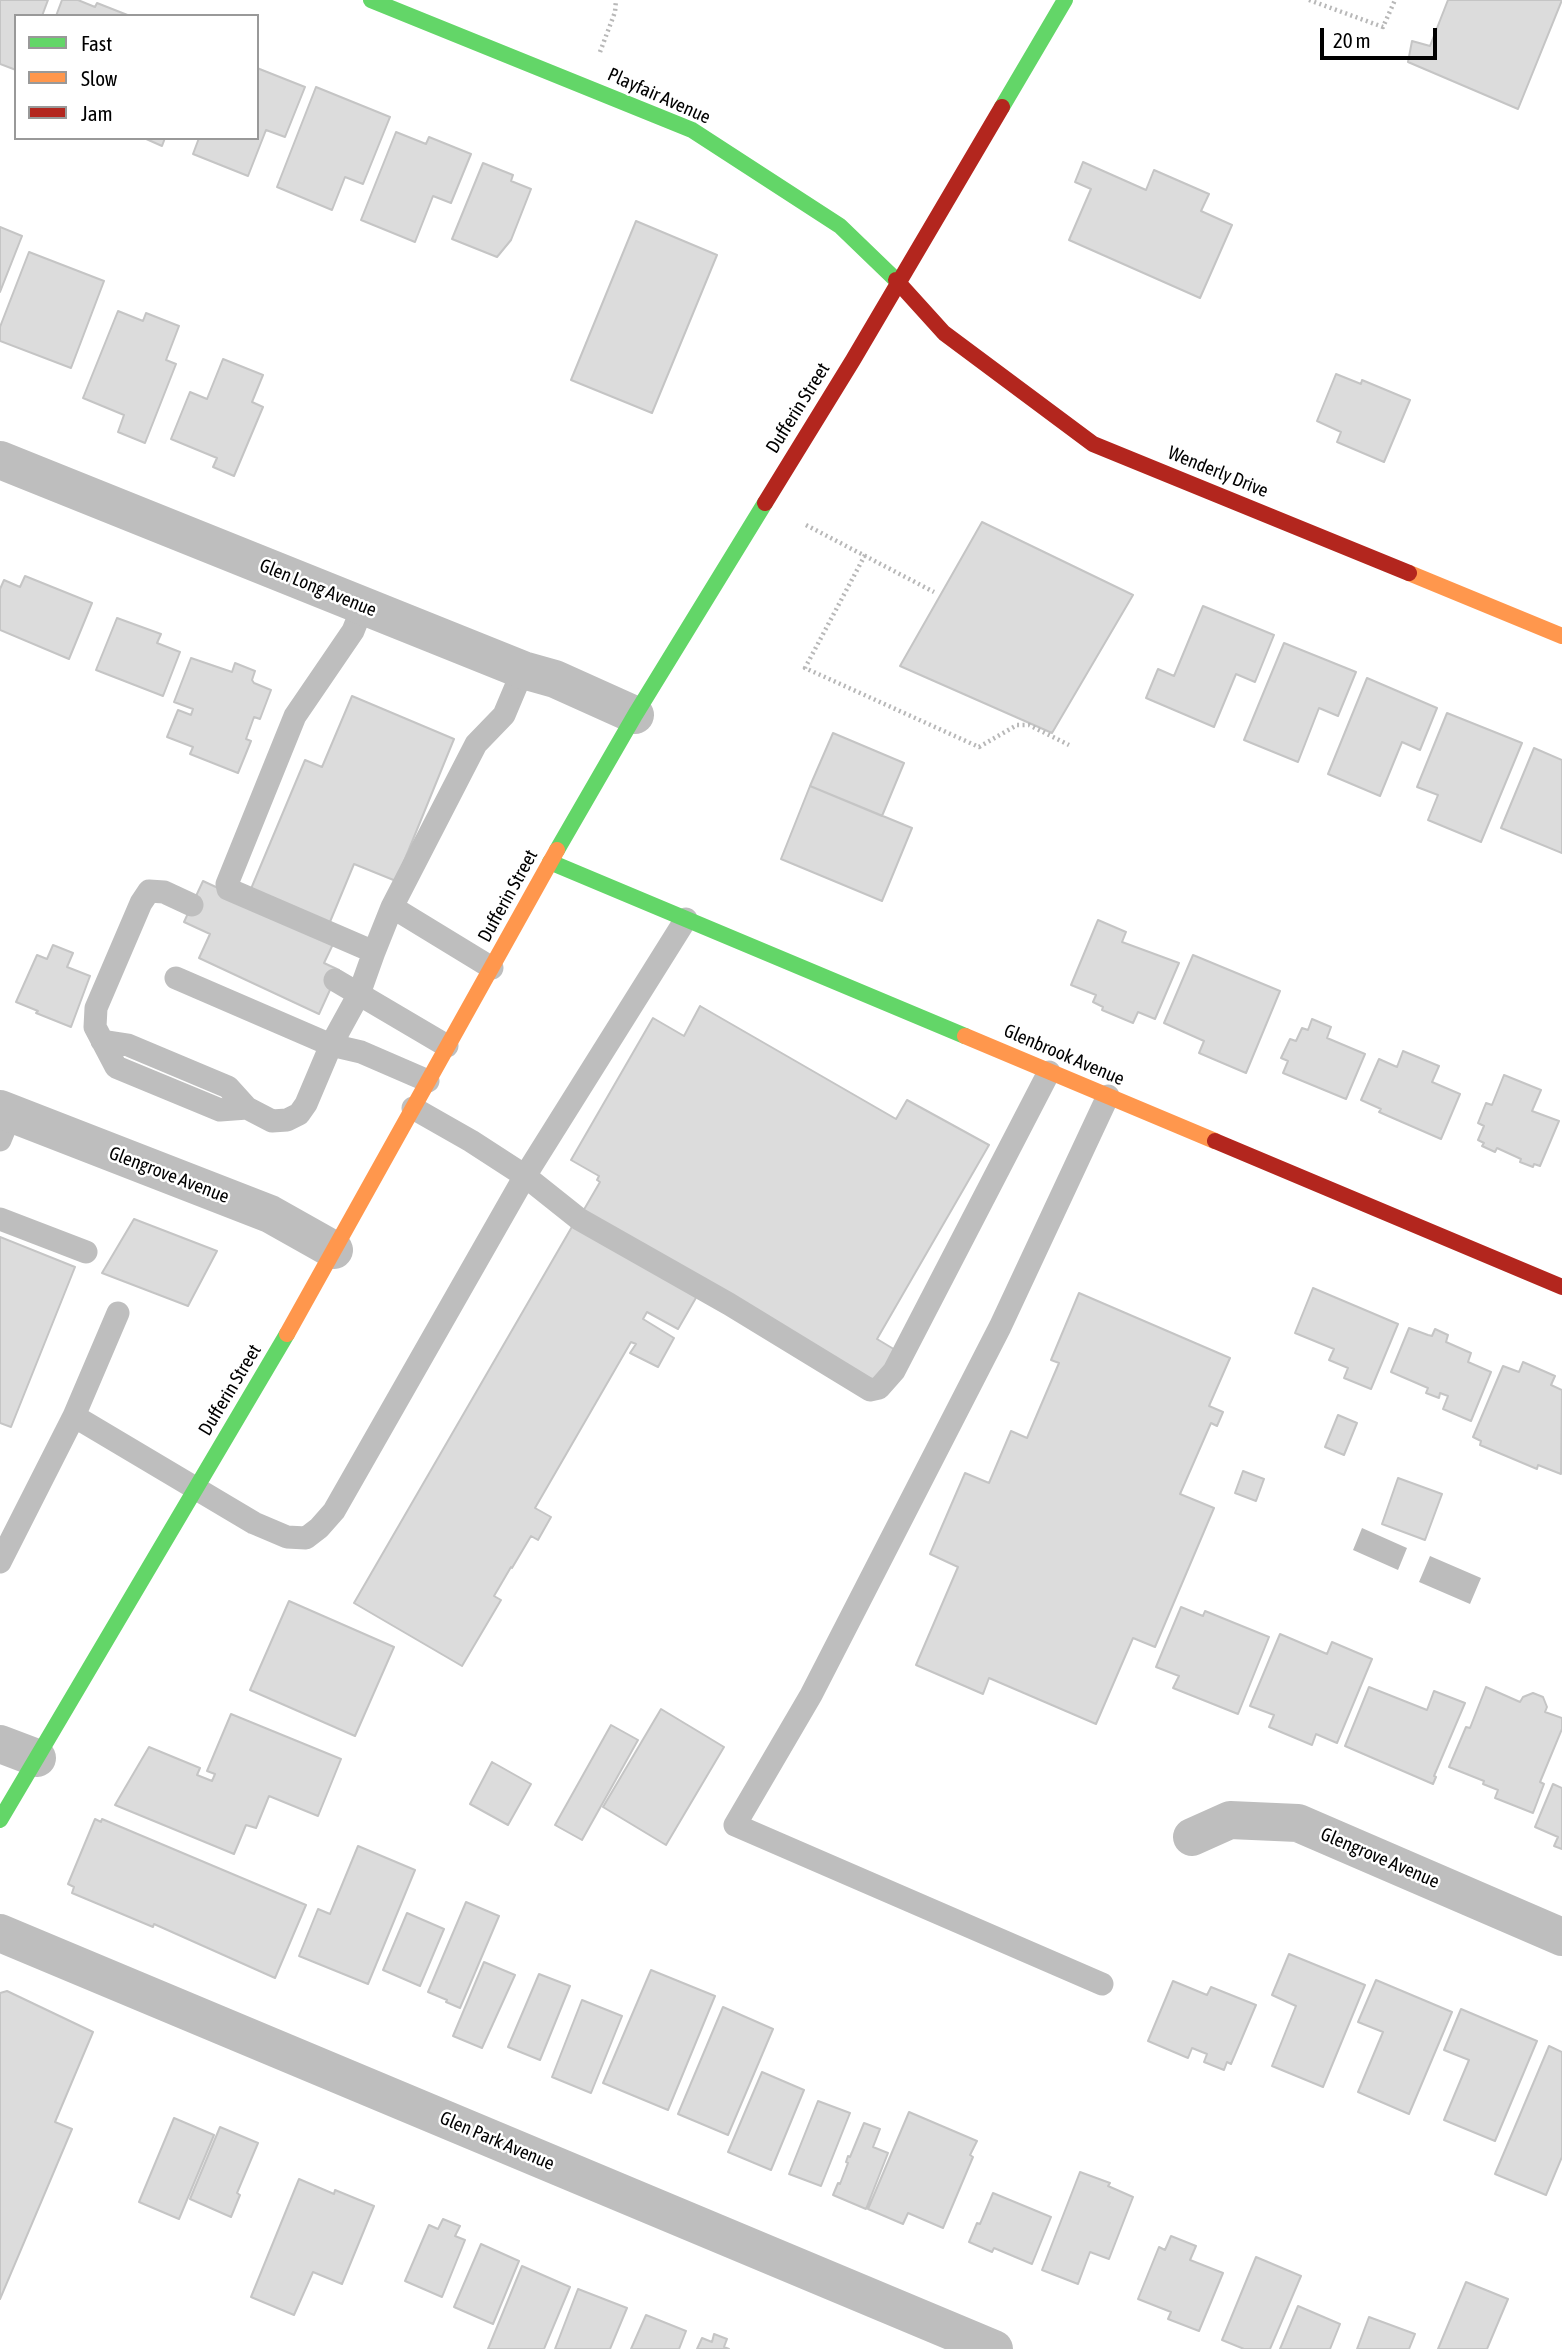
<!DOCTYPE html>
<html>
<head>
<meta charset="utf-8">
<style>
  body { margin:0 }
  #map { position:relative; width:1562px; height:2349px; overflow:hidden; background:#fff; font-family:"Asap Condensed",sans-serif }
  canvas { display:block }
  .legend { position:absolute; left:14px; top:14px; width:245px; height:126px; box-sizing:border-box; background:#fff; border:2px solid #999; margin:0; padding:9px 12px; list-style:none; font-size:21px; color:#000 }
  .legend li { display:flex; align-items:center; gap:14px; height:35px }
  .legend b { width:35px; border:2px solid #999 }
  .scale { position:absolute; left:1320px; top:28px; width:117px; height:32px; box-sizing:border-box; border:4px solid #000; border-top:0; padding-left:9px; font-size:21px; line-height:24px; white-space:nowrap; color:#000; -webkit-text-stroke:5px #fff; paint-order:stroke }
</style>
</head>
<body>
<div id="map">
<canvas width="1562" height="2349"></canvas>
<ul class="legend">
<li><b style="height:9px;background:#63d668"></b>Fast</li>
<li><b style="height:9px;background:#ff974d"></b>Slow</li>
<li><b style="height:9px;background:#b3261e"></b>Jam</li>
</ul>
<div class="scale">20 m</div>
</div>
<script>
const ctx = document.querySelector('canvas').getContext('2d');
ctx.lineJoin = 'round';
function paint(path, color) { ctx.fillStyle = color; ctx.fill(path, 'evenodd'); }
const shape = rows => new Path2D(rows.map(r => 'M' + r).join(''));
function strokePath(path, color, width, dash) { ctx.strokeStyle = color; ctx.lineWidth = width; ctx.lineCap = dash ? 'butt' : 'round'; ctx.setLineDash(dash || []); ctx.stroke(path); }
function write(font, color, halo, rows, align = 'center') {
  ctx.font = font + ' "Asap Condensed",sans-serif'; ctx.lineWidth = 5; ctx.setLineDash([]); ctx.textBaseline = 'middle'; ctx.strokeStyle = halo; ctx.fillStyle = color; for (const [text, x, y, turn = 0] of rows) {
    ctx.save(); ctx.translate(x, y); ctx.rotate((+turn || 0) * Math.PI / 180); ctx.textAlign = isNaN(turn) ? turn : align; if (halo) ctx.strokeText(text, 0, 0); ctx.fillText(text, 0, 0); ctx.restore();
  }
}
const water = shape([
  [1362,1528,1407,1548,1398,1570,1353,1550],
  [1430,1556,1481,1578,1470,1604,1419,1582]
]);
const building = shape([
  [0,0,48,0,42,16,16,16,16,70,0,64,0,0],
  [62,0,78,0,95,7,97,3,130,16,56,16,62,0],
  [1448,0,1562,0,1518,109,1408,62,1412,41,1430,46,1448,0],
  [257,68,305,87,285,137,266,130,248,176,193,154,199,138,257,138,257,68],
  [316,87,390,117,363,184,345,177,332,210,277,187,316,87],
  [396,132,426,144,429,137,471,154,451,203,433,196,415,242,361,220,396,132],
  [144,138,165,138,162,146,144,138],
  [1083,162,1146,190,1154,170,1209,194,1201,211,1232,225,1200,298,1069,240,1091,189,1075,182,1083,162],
  [483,163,513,175,511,181,531,189,511,240,497,257,452,239,483,163],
  [636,221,717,255,652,413,571,380,636,221],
  [0,227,22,236,0,292,0,227],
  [29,252,104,281,71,368,0,341,0,327,29,252],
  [118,311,143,321,146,313,179,326,166,360,176,364,145,443,118,432,124,415,83,398,118,311],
  [223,359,263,375,252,402,263,407,234,476,213,467,217,458,171,439,190,392,207,399,223,359],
  [1336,374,1361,384,1362,380,1410,400,1384,462,1337,442,1341,432,1317,421,1336,374],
  [982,522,1133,595,1052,733,900,666,982,522],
  [25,576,92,603,69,659,0,630,0,589,4,580,20,587,25,576],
  [1203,606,1274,635,1255,682,1236,674,1214,727,1146,698,1158,669,1174,676,1203,606],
  [117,618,161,634,157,643,180,652,163,696,96,670,117,618],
  [1284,643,1356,672,1338,716,1319,708,1298,762,1244,740,1284,643],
  [191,658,232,672,235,663,255,671,252,680,254,683,271,690,260,719,254,717,246,739,251,741,238,773,190,754,193,747,167,737,178,710,191,715,193,709,174,702,191,658],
  [1367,678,1437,708,1420,750,1402,742,1380,796,1328,774,1367,678],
  [352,696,454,739,396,881,354,864,327,929,248,896,305,760,322,767,352,696],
  [1447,713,1522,743,1481,842,1428,820,1438,795,1417,787,1447,713],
  [833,733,904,763,882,816,810,786,833,733],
  [1534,748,1562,760,1562,853,1501,828,1534,748],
  [810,786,912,828,882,901,781,859,810,786],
  [203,881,334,942,324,963,339,970,319,1014,199,958,210,934,184,922,203,881],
  [1098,920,1126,932,1122,942,1179,963,1155,1019,1138,1012,1133,1023,1102,1010,1103,1007,1093,1002,1096,995,1071,985,1098,920],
  [53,945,73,953,67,967,90,976,71,1027,36,1013,38,1011,16,1002,37,955,47,959,53,945],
  [1193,955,1280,991,1246,1073,1199,1053,1204,1041,1164,1023,1193,955],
  [700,1006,896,1119,907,1100,989,1145,877,1339,897,1351,876,1386,582,1213,600,1182,597,1180,599,1176,571,1160,653,1018,684,1036,700,1006],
  [1312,1019,1331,1027,1327,1038,1365,1054,1346,1099,1283,1073,1288,1061,1281,1058,1290,1039,1296,1041,1302,1028,1308,1030,1312,1019],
  [1403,1051,1439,1066,1432,1082,1460,1094,1441,1139,1379,1112,1381,1109,1361,1100,1379,1059,1397,1067,1403,1051],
  [1504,1075,1541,1090,1532,1111,1559,1121,1540,1166,1534,1164,1533,1167,1520,1162,1521,1159,1497,1148,1495,1152,1482,1146,1484,1143,1478,1140,1484,1126,1478,1123,1486,1103,1492,1105,1504,1075],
  [134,1219,217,1251,188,1306,102,1273,134,1219],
  [573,1225,697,1296,678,1329,647,1312,643,1319,674,1338,658,1367,630,1353,636,1344,631,1342,535,1508,551,1517,538,1540,531,1536,512,1568,511,1567,494,1596,501,1600,462,1666,354,1603,573,1225],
  [0,1237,75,1267,11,1427,0,1423,0,1237],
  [1313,1288,1398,1324,1371,1389,1344,1378,1348,1368,1329,1360,1334,1349,1295,1333,1313,1288],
  [1079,1293,1230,1358,1209,1406,1223,1412,1217,1426,1211,1423,1180,1494,1214,1508,1155,1647,1133,1638,1096,1724,989,1678,983,1694,916,1665,958,1567,930,1554,965,1473,989,1483,1011,1431,1027,1438,1059,1363,1051,1360,1079,1293],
  [1409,1328,1428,1335,1432,1336,1435,1329,1448,1335,1446,1342,1471,1353,1468,1362,1491,1372,1471,1421,1443,1409,1448,1396,1440,1393,1439,1398,1426,1393,1428,1388,1391,1372,1409,1328],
  [1523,1362,1555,1376,1551,1385,1562,1390,1561,1474,1538,1465,1537,1469,1480,1445,1481,1441,1473,1437,1503,1366,1519,1372,1523,1362],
  [1338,1415,1357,1423,1344,1455,1325,1447,1338,1415],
  [1243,1471,1264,1479,1256,1501,1235,1493,1243,1471],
  [1398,1478,1442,1494,1425,1540,1382,1524,1398,1478],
  [289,1601,394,1647,355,1736,250,1690,289,1601],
  [1181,1607,1203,1616,1205,1611,1269,1637,1238,1714,1173,1688,1179,1676,1156,1667,1181,1607],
  [1280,1634,1327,1654,1332,1642,1372,1659,1337,1743,1316,1734,1312,1745,1269,1727,1274,1715,1250,1706,1280,1634],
  [1369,1687,1427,1710,1434,1691,1465,1703,1434,1776,1436,1777,1433,1784,1345,1746,1369,1687],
  [1486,1687,1520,1702,1523,1697,1533,1693,1543,1697,1547,1707,1545,1712,1562,1718,1562,1729,1540,1782,1544,1784,1533,1813,1495,1798,1498,1790,1483,1784,1484,1781,1449,1767,1466,1727,1470,1728,1486,1687],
  [661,1709,724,1747,666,1845,603,1807,661,1709],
  [231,1714,341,1759,318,1816,269,1796,256,1828,246,1825,234,1854,115,1805,149,1747,200,1768,197,1775,212,1781,215,1774,207,1771,231,1714],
  [611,1725,638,1740,582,1840,555,1825,611,1725],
  [492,1762,531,1784,508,1825,470,1804,492,1762],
  [1553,1784,1562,1788,1562,1849,1554,1846,1558,1837,1535,1827,1553,1784],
  [95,1819,101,1822,102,1819,306,1905,275,1978,154,1924,153,1927,72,1893,74,1887,68,1884,95,1819],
  [358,1846,415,1870,368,1984,299,1956,318,1909,330,1914,358,1846],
  [466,1902,499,1916,460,2008,446,2002,447,2000,428,1992,466,1902],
  [407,1913,444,1929,420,1986,383,1970,407,1913],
  [1289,1954,1365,1985,1323,2087,1272,2066,1296,2006,1272,1995,1289,1954],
  [484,1962,515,1975,482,2048,453,2036,484,1962],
  [651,1970,715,1996,668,2110,603,2083,651,1970],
  [539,1974,570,1986,540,2060,508,2047,539,1974],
  [1376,1980,1452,2012,1409,2114,1358,2092,1383,2032,1358,2022,1376,1980],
  [1173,1981,1207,1995,1211,1987,1256,2005,1231,2064,1227,2062,1224,2070,1204,2062,1207,2054,1192,2048,1188,2058,1148,2041,1173,1981],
  [7,1991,93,2032,55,2122,72,2129,0,2299,0,1993,7,1991],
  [582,2000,622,2016,591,2093,552,2077,582,2000],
  [723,2007,773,2029,728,2135,678,2114,723,2007],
  [1461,2009,1537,2041,1495,2141,1444,2120,1469,2060,1444,2050,1461,2009],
  [1549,2046,1562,2052,1562,2157,1546,2195,1495,2174,1549,2046],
  [762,2072,804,2090,771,2170,728,2152,762,2072],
  [818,2101,850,2113,821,2186,789,2174,818,2101],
  [909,2112,977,2141,970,2155,973,2157,943,2228,908,2213,903,2224,868,2209,909,2112],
  [174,2118,214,2135,179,2219,139,2202,174,2118],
  [864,2123,880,2129,873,2147,888,2153,866,2209,833,2195,838,2183,840,2184,848,2163,846,2162,848,2156,850,2157,864,2123],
  [220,2127,258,2143,237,2193,240,2195,231,2217,190,2199,220,2127],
  [1080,2172,1110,2183,1108,2186,1133,2197,1109,2259,1090,2252,1078,2284,1042,2270,1080,2172],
  [299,2179,334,2194,335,2190,374,2206,342,2284,313,2272,294,2315,251,2297,299,2179],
  [993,2193,1051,2217,1032,2264,994,2248,992,2252,969,2242,977,2223,980,2224,993,2193],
  [443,2219,460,2226,455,2236,465,2240,442,2297,405,2281,429,2225,438,2229,443,2219],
  [1171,2236,1196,2246,1190,2260,1223,2273,1199,2331,1168,2319,1171,2312,1138,2299,1159,2247,1165,2250,1171,2236],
  [481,2244,519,2261,493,2324,454,2307,481,2244],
  [1256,2257,1301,2276,1270,2349,1244,2349,1222,2340,1256,2257],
  [522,2266,570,2287,544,2349,488,2349,522,2266],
  [1466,2282,1508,2299,1487,2349,1438,2349,1466,2282],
  [578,2289,627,2308,610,2349,555,2349,578,2289],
  [1298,2306,1340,2324,1330,2349,1280,2349,1298,2306],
  [646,2315,686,2331,679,2349,631,2349,646,2315],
  [1369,2317,1415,2334,1409,2349,1357,2349,1369,2317],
  [714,2334,727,2339,724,2347,729,2349,697,2349,702,2338,712,2342,714,2334]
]);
const path = shape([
  [1309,0,1383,27,1395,0],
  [600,52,615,12,616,0],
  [806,525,934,592],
  [865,555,805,668,979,747,1017,725,1029,725,1069,745]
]);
const lane = shape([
  [363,606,353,631,295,716,227,884,228,889,374,952,392,907,492,968],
  [192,905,164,892,149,891,141,903,96,1008,95,1027,116,1067,220,1110,247,1108],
  [392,907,476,744,504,715,523,670],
  [176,978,331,1045,361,1052,428,1081],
  [335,980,447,1046],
  [102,1041,128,1045,228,1087,247,1108,272,1121,287,1120,299,1114,306,1104,331,1045,359,994,374,952],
  [413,1108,471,1141,525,1176,579,1219,729,1304,870,1390,879,1388,894,1371,1049,1072],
  [0,1140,11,1113],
  [0,1219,86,1252],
  [118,1313,74,1416,254,1523,287,1537,306,1538,319,1528,334,1511,525,1176,686,919],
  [0,1562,74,1416],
  [1102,1984,735,1825,811,1695,1000,1327,1108,1096]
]);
const street = shape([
  [0,460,523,670,555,679,635,715],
  [0,1109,270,1214,334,1250],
  [0,1744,37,1758],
  [1192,1837,1230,1820,1298,1823,1562,1937],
  [0,1933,994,2349]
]);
const fast = shape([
  [371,0,692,130,840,226,896,280],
  [1002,107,1065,0],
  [557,850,635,715,765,503],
  [550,862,965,1036],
  [0,1820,287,1334]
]);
const slow = shape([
  [1409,573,1562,636],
  [965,1036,1215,1141],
  [287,1334,557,850]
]);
const jam = shape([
  [896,280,944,333,1093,444,1409,573],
  [765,503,853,360,1002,107],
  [1215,1141,1562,1287]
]);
const streetNames = [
  ["Playfair Avenue",659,96,24],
  ["Dufferin Street",798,408,-58],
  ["Wenderly Drive",1218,472,22],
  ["Glen Long Avenue",318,588,22],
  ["Dufferin Street",508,896,-61],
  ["Glenbrook Avenue",1064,1055,23],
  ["Glengrove Avenue",169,1175,21],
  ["Dufferin Street",230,1390,-59],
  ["Glengrove Avenue",1380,1858,23],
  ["Glen Park Avenue",497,2141,23]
];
paint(water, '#bcbcbc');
paint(building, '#dcdcdc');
strokePath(building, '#c5c5c5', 2);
strokePath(path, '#b8b8b8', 4.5, [2, 3.5]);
strokePath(lane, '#bebebe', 23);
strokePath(street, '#bebebe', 38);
strokePath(fast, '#63d668', 16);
strokePath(slow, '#ff974d', 16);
strokePath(jam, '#b3261e', 16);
write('19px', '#000', '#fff', streetNames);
</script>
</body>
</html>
